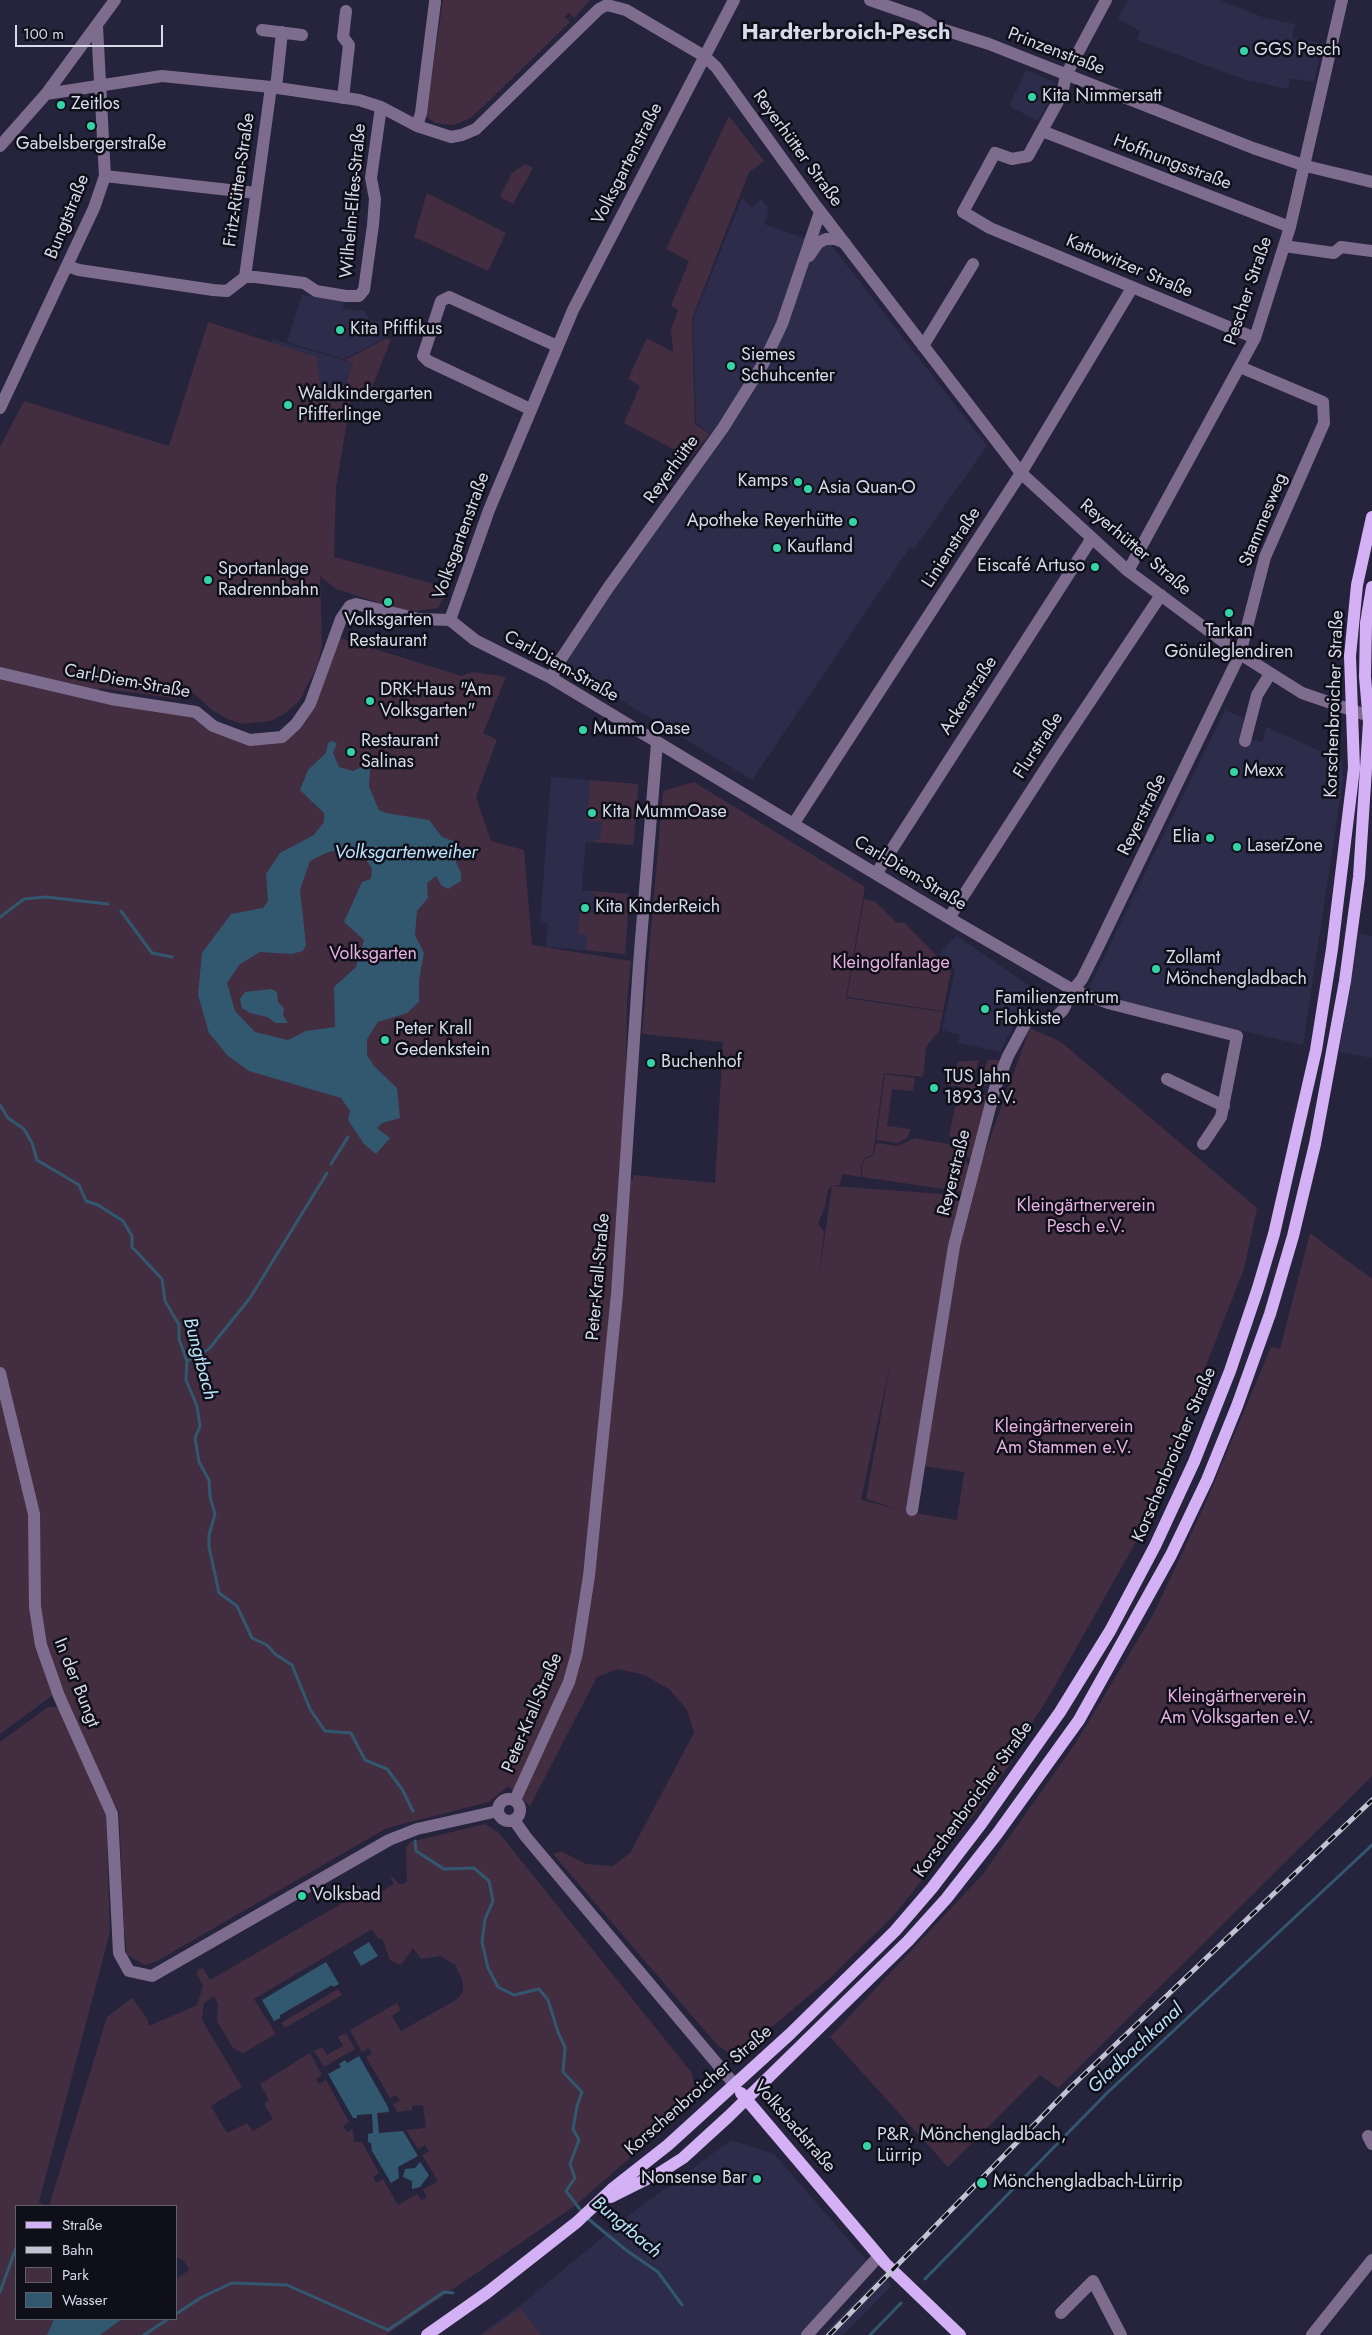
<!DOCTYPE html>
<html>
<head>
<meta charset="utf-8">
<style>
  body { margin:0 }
  #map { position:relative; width:1372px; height:2335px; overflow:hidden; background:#25243c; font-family:Jost,sans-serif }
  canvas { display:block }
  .legend { position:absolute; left:15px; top:2205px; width:162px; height:115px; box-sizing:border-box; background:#0f0f19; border:1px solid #5f606c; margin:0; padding:6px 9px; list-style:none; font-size:15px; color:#d8d9e9 }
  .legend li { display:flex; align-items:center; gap:10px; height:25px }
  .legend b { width:25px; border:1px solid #5f606c }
  .scale { position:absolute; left:15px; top:25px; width:148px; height:22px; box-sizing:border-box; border:2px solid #d8d9e9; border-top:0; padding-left:6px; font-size:15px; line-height:18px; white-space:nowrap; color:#d8d9e9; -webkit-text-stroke:4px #0f0f19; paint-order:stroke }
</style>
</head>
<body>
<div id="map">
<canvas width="1372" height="2335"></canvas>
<ul class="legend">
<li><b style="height:6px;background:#d4b1f5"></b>Straße</li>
<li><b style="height:6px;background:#c2c2d3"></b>Bahn</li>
<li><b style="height:14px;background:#432d41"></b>Park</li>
<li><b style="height:14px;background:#325870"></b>Wasser</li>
</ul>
<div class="scale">100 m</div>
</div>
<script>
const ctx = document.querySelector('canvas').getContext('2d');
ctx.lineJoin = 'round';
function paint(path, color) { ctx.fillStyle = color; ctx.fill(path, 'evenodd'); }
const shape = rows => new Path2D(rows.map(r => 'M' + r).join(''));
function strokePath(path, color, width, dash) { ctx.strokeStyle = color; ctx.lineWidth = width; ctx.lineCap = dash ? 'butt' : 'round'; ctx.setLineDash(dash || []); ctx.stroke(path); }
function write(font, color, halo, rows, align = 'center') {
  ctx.font = font + ' Jost,sans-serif'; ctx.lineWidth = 5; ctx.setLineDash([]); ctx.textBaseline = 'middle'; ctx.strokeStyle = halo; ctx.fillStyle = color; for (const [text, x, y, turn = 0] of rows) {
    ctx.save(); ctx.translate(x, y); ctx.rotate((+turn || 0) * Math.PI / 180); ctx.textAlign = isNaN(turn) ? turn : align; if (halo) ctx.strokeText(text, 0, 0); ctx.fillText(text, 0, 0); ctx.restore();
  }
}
const built = shape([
  [1128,0,1220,0,1265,18,1295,24,1292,38,1323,43,1314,82,1290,78,1288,89,1246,80,1137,40,1140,31,1118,19],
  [1026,70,1055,82,1056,89,1038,121,1009,106],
  [742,198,752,208,761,199,769,209,764,224,804,238,812,220,987,446,914,549,910,547,752,780,557,661,713,435,696,423,693,319],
  [302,295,344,301,343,309,364,311,370,320,391,323,387,337,344,359,287,342],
  [272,339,353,363,344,389,323,384,321,441,248,420],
  [1225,710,1243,718,1249,739,1262,742,1267,727,1342,761,1343,780,1303,1045,1108,1000,1089,987],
  [551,777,639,784,634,845,586,842,584,860,582,890,630,894,625,954,546,947,548,923,540,923],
  [1359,933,1372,936,1372,1058,1339,1052],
  [957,936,1033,988,1000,1052,958,1043,960,1035,942,1030,955,970,940,953],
  [731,2140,774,2154,875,2270,812,2335,479,2335,523,2303,627,2217],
  [882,2275,892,2285,870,2308,843,2335,822,2335]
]);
const green = shape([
  [443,0,590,0,574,18,569,13,565,17,570,22,486,104,470,118,454,125,435,123,426,116],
  [729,116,764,161,749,172,692,319,695,424,710,434,690,458,624,423,640,386,628,379,647,338,673,352,671,329,678,310,671,306,689,261,666,249],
  [525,164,533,168,513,204,500,197,512,173],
  [427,193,506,233,488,271,414,237],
  [208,322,317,357,320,384,344,389,353,363,345,360,387,338,391,340,369,394,352,391,336,488,334,557,449,588,438,608,407,612,336,589,320,576,322,646,316,669,299,701,286,713,270,721,242,724,228,719,212,710,190,690,178,699,100,688,93,695,196,712,250,740,290,731,340,638,461,676,473,672,506,677,483,733,497,740,476,797,491,841,524,850,532,945,631,961,627,1001,624,1178,633,1180,633,1175,715,1183,723,1042,642,1034,663,791,694,782,865,887,846,998,943,1012,939,1031,926,1047,923,1077,884,1073,873,1154,865,1158,861,1166,861,1177,842,1174,840,1185,832,1186,969,1196,1030,1028,1061,1042,1257,1208,1244,1269,1137,1540,1048,1698,1009,1758,1012,1761,975,1813,895,1914,829,1979,736,2057,718,2046,553,1854,561,1851,586,1864,613,1866,630,1853,694,1733,687,1710,669,1689,644,1675,618,1669,597,1677,530,1806,508,1786,489,1802,387,1828,157,1961,145,1965,127,1955,124,1928,119,1812,73,1724,53,1695,0,1734,0,447,24,401,169,446],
  [832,1186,818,1283,818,1284,824,1232,818,1224,825,1206,828,1190],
  [891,1360,866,1499,897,1509,861,1500],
  [924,1466,964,1472,957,1520,909,1512],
  [590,780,638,784,633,845,595,842,595,840,600,840,602,822,587,821],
  [591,891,629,894,625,954,586,950,587,935,578,934,580,912,594,913,596,894,591,893],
  [864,899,876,902,897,923,904,922,951,971,943,1011,847,997],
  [979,1060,973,1079,956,1076,957,1062],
  [988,1060,1001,1060,990,1085,963,1093,964,1087,946,1085,946,1078,980,1082],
  [885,1074,915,1078,913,1091,892,1089,887,1126,911,1129,907,1138,897,1143,876,1140],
  [992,1093,973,1163,949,1135,955,1107,971,1098],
  [915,1138,948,1144,960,1153,971,1168,964,1192,862,1177,862,1166,865,1159,874,1155,876,1143,898,1146],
  [1310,1233,1372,1279,1372,1776,1058,2088,1040,2075,948,2167,830,2037,983,1874,1075,1744,1154,1613,1205,1504,1271,1347,1280,1349],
  [48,1707,59,1707,106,1815,110,1932,39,2202,44,2206,16,2206,16,2319,54,2319,47,2335,0,2335,0,1742],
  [485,1824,499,1833,692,2073,695,2089,691,2102,680,2114,576,2205,386,2335,100,2335,122,2319,176,2319,176,2279,189,2270,184,2261,176,2257,176,2206,49,2206,107,2017,132,1998,147,2018,149,2026,197,2005,203,1986,197,1975,198,1970,203,1968,210,1980,346,1901,341,1892,357,1882,367,1900,394,1884,390,1877,394,1878,399,1884,404,1884,407,1881,406,1848,410,1842],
  [372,1929,378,1939,382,1938,390,1960,398,1964,402,1964,413,1948,421,1959,440,1956,455,1965,463,1982,463,1992,456,2000,401,2031,392,2016,401,2010,397,2003,350,2030,362,2052,369,2048,372,2054,366,2057,390,2098,396,2095,400,2101,393,2104,397,2112,412,2110,412,2106,423,2105,426,2128,406,2130,418,2149,425,2145,429,2151,422,2155,438,2181,423,2190,427,2197,421,2200,417,2194,398,2205,383,2179,376,2183,373,2177,379,2173,362,2142,354,2142,353,2129,347,2132,343,2126,349,2122,326,2080,319,2084,316,2079,322,2075,310,2053,260,2084,269,2100,264,2104,273,2119,253,2131,247,2123,227,2133,211,2106,242,2087,202,2020,204,2003,214,1996,218,2004,217,2021,233,2048,243,2053,276,2034,254,1999],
  [338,1989,342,1995,285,2028,281,2023],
  [346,2033,355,2049,324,2067,314,2051,322,2047,327,2055,343,2046,338,2037],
  [520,2308,541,2335,482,2335]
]);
const water = shape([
  [332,741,337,743,333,753,339,767,353,771,362,767,367,755,371,757,369,787,379,810,386,813,429,820,442,837,459,843,456,862,461,873,461,881,448,889,441,885,436,876,427,883,428,898,417,911,415,935,424,953,419,980,419,1002,407,1013,378,1022,367,1039,367,1055,374,1066,397,1088,400,1118,382,1123,377,1128,390,1138,376,1154,364,1144,348,1120,350,1111,341,1098,249,1071,228,1056,209,1033,198,995,202,953,231,914,263,908,268,901,266,874,280,853,314,835,324,822,324,813,300,790,308,770,326,753,328,743],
  [341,849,354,849,362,853,372,869,371,879,362,882,344,922,364,940,356,967,334,987,335,1027,306,1031,288,1040,255,1032,235,1011,227,983,240,964,260,952,291,954,303,951,306,945,300,890,310,861,326,853],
  [271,989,277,992,278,1002,284,1008,283,1015,288,1023,276,1023,267,1017,250,1013,242,1008,240,999,245,992],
  [369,1942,378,1956,361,1966,353,1952],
  [326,1962,339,1984,333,1987,332,1985,280,2015,280,2018,274,2021,262,2000],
  [359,2056,388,2107,389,2112,377,2113,379,2133,403,2131,418,2156,398,2167,399,2178,391,2183,372,2151,371,2143,368,2142,368,2134,373,2133,372,2114,357,2115,357,2118,353,2118,328,2074,341,2067,339,2064,345,2060,347,2063],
  [420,2162,429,2175,420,2187,412,2189,412,2181,403,2177,405,2169,415,2168],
  [54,2319,122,2319,100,2335,47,2335]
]);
const stream = shape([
  [121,911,152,953,172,957],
  [0,917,24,899,46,897,108,904],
  [0,1105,8,1118,24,1129,32,1143,37,1160,79,1185,86,1201,98,1205,123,1221,132,1236,132,1247,162,1279,165,1301,179,1325,179,1339,187,1361,186,1380,197,1406,200,1426,195,1438,199,1462,209,1480,210,1497,215,1514,209,1535,209,1547,219,1593,237,1606,252,1638,267,1645,275,1654,292,1665,310,1709,325,1731,351,1733,365,1760,387,1769,402,1789,413,1811],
  [331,1164,348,1137],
  [187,1361,209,1349,250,1298,327,1173],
  [415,1841,416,1851,444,1869,474,1868,489,1881,493,1901,485,1919,482,1942,488,1968,498,1987,514,1995,539,1989,548,2000,558,2032,565,2047,563,2072,582,2092,577,2106,573,2129,579,2140,570,2164,575,2178,566,2191,582,2212],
  [586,2217,626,2250,658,2272,682,2305],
  [925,2279,1107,2093,1372,1845],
  [0,2292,16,2248],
  [176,2314,202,2297,232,2283,287,2285,388,2330,444,2292,453,2293],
  [144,2335,168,2319],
  [870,2335,901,2303]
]);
const minor = shape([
  [870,0,919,17,935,27,989,44,1253,148,1306,166,1372,182],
  [1106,0,1066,75,1062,94,1028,156,1012,159,995,153,963,212,990,228,1255,338],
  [262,30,302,35],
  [276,88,282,32],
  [46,94,162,76,271,87,359,100,381,107,417,126,451,137,462,135,476,129,599,9,607,5,626,10,704,56,716,67,816,206,1021,473,1128,571,1240,654,1302,693,1372,717],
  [343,98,349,45,343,37,346,11],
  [417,126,421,113,435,2],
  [1042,131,1290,227],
  [0,146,46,94,115,0],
  [105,176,256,193],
  [1284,246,1334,253,1341,247,1372,251],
  [809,256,818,243,826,239,835,239,845,243],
  [67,266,79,270,213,290,227,291,245,277,255,277,304,283,316,291,346,296,359,296,364,290,373,225,375,199,371,178,381,107],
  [245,277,271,87],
  [923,346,973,264],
  [0,408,94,208,105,176,97,26],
  [530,409,428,361,423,356,441,301,449,297,557,346],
  [1128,571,1255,338,1290,227,1342,0],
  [450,620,489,510,573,310,734,0],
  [0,673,111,699,196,712,213,726,250,740,282,737,296,724,310,704,341,619,350,606,356,604,419,619,450,620,475,640,551,678,959,924,1073,990,1108,1003,1237,1036,1221,1117,1203,1144],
  [551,678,561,659,608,588,723,428,763,364,782,324,820,212],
  [1245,741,1257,695,1270,674],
  [794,823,1021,473,1132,288],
  [876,874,1092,538],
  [949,918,1055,754,1161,595],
  [1167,1079,1224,1106],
  [0,1373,34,1514,35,1607,41,1645,59,1696,112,1814,119,1953,129,1971,152,1976,389,1840,417,1829,498,1811],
  [912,1510,954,1246,995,1088,1008,1056,1029,1017,1043,1020,1054,1019,1063,1010,1073,990,1082,979,1098,947,1240,654,1265,557,1324,423,1323,402,1240,367],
  '498 1810a11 11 0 1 1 22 0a11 11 0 1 1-22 0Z',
  [515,1800,569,1682,577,1653,589,1576,617,1294,639,964,657,743],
  [514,1820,526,1837,735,2085],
  [1368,2136,1372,2144],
  [1061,2313,1093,2281,1121,2335],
  [807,2335,879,2256],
  [1312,2335,1372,2260]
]);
const major = shape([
  [741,2093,885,2263,960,2335],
  [611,2197,661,2172,683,2158,729,2116,908,1941,946,1899,997,1834,1079,1720,1171,1555,1207,1480,1237,1406,1270,1314,1293,1236,1315,1144,1345,981,1359,877,1369,722,1365,677,1366,623,1372,587],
  [427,2335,488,2292,577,2222,612,2189,668,2145,790,2034,895,1931,932,1888,981,1824,1060,1712,1110,1631,1155,1546,1194,1462,1230,1371,1258,1288,1274,1234,1316,1050,1332,949,1354,768,1350,656,1357,585,1372,517]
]);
const rail = shape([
  [829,2335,1070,2088,1372,1800]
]);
const markers = [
  [1244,51,5,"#35d4a7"],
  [1032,97,5,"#35d4a7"],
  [61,105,5,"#35d4a7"],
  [91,126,5,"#35d4a7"],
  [340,330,5,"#35d4a7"],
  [731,366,5,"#35d4a7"],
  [288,405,5,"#35d4a7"],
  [798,482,5,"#35d4a7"],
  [808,489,5,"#35d4a7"],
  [853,522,5,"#35d4a7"],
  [777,548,5,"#35d4a7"],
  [1095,567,5,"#35d4a7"],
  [208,580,5,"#35d4a7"],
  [388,602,5,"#35d4a7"],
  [1229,613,5,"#35d4a7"],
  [370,701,5,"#35d4a7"],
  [583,730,5,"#35d4a7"],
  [351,752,5,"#35d4a7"],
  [1234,772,5,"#35d4a7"],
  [592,813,5,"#35d4a7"],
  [1210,838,5,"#35d4a7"],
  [1237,847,5,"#35d4a7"],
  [585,908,5,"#35d4a7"],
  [1156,969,5,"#35d4a7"],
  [985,1009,5,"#35d4a7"],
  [385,1040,5,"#35d4a7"],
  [651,1063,5,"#35d4a7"],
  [934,1088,5,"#35d4a7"],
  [302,1896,5,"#35d4a7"],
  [867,2146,5,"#35d4a7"],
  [757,2179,5,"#35d4a7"],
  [982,2183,6,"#35d4a7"]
];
const poiNames = [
  ["GGS Pesch",1254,51],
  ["Kita Nimmersatt",1042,97],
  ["Zeitlos",71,105],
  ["Gabelsbergerstraße",91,145,"center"],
  ["Kita Pfiffikus",350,330],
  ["Siemes",741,356],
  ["Schuhcenter",741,377],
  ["Waldkindergarten",298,395],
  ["Pfifferlinge",298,416],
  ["Kamps",788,482,"right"],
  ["Asia Quan-O",818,489],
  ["Apotheke Reyerhütte",843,522,"right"],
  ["Kaufland",787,548],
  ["Eiscafé Artuso",1085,567,"right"],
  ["Sportanlage",218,570],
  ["Radrennbahn",218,591],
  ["Volksgarten",388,621,"center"],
  ["Restaurant",388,642,"center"],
  ["Tarkan",1229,632,"center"],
  ["Gönüleglendiren",1229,653,"center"],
  ["DRK-Haus \"Am",380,691],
  ["Volksgarten\"",380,712],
  ["Mumm Oase",593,730],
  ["Restaurant",361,742],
  ["Salinas",361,763],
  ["Mexx",1244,772],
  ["Kita MummOase",602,813],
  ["Elia",1200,838,"right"],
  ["LaserZone",1247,847],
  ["Kita KinderReich",595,908],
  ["Zollamt",1166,959],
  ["Mönchengladbach",1166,980],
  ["Familienzentrum",995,999],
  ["Flohkiste",995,1020],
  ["Peter Krall",395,1030],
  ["Gedenkstein",395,1051],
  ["Buchenhof",661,1063],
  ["TUS Jahn",944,1078],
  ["1893 e.V.",944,1099],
  ["Volksbad",312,1896],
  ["P&R, Mönchengladbach,",877,2136],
  ["Lürrip",877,2157],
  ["Nonsense Bar",747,2179,"right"],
  ["Mönchengladbach-Lürrip",993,2183]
];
const streetNames = [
  ["Prinzenstraße",1056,52,21],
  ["Reyerhütter Straße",797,149,54],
  ["Hoffnungsstraße",1172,163,21],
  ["Volksgartenstraße",628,164,-63],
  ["Fritz-Rütten-Straße",240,180,-82],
  ["Wilhelm-Elfes-Straße",354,201,-85],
  ["Bungtstraße",68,217,-68],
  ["Kattowitzer Straße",1129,267,23],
  ["Pescher Straße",1249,291,-71],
  ["Reyerhütte",672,470,-54],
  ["Stammesweg",1264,520,-68],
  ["Volksgartenstraße",462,536,-70],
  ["Linienstraße",952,548,-57],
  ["Reyerhütter Straße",1135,548,40],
  ["Carl-Diem-Straße",561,667,29],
  ["Carl-Diem-Straße",127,682,10],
  ["Ackerstraße",969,696,-57],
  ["Korschenbroicher Straße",1335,704,-88],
  ["Flurstraße",1039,746,-57],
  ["Reyerstraße",1143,815,-64],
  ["Carl-Diem-Straße",910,874,31],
  ["Reyerstraße",955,1173,-76],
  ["Peter-Krall-Straße",599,1277,-85],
  ["Korschenbroicher Straße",1175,1455,-67],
  ["In der Bungt",76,1683,68],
  ["Peter-Krall-Straße",533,1713,-67],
  ["Korschenbroicher Straße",974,1800,-54],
  ["Korschenbroicher Straße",699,2091,-41],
  ["Volksbadstraße",794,2127,49]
];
const parkNames = [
  ["Volksgarten",373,955],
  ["Kleingolfanlage",891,964],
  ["Kleingärtnerverein",1086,1207],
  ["Pesch e.V.",1086,1228],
  ["Kleingärtnerverein",1064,1428],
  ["Am Stammen e.V.",1064,1449],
  ["Kleingärtnerverein",1237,1698],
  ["Am Volksgarten e.V.",1237,1719]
];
const waterNames = [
  ["Volksgartenweiher",406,853],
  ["Bungtbach",199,1359,75],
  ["Gladbachkanal",1136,2049,-43],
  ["Bungtbach",626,2228,40]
];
const districtNames = [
  ["Hardterbroich-Pesch",846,34]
];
paint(built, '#2d2c4a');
paint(green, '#432d41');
paint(water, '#325870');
strokePath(stream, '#325870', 3);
strokePath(minor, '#7d6c8d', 12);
strokePath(major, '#d4b1f5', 12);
strokePath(rail, '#c2c2d3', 5);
strokePath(rail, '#0f0f19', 3, [9]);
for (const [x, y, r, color] of markers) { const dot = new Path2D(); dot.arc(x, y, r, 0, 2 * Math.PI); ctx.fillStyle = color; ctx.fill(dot); strokePath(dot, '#0f0f19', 2); }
write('18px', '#d8d9e9', '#0f0f19', poiNames, 'left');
write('18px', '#d8d9e9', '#0f0f19', streetNames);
write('18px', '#e6b0e0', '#0f0f19', parkNames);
write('italic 19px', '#bbe1fb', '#0f0f19', waterNames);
write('bold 22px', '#d8d9e9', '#0f0f19', districtNames);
</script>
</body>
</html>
